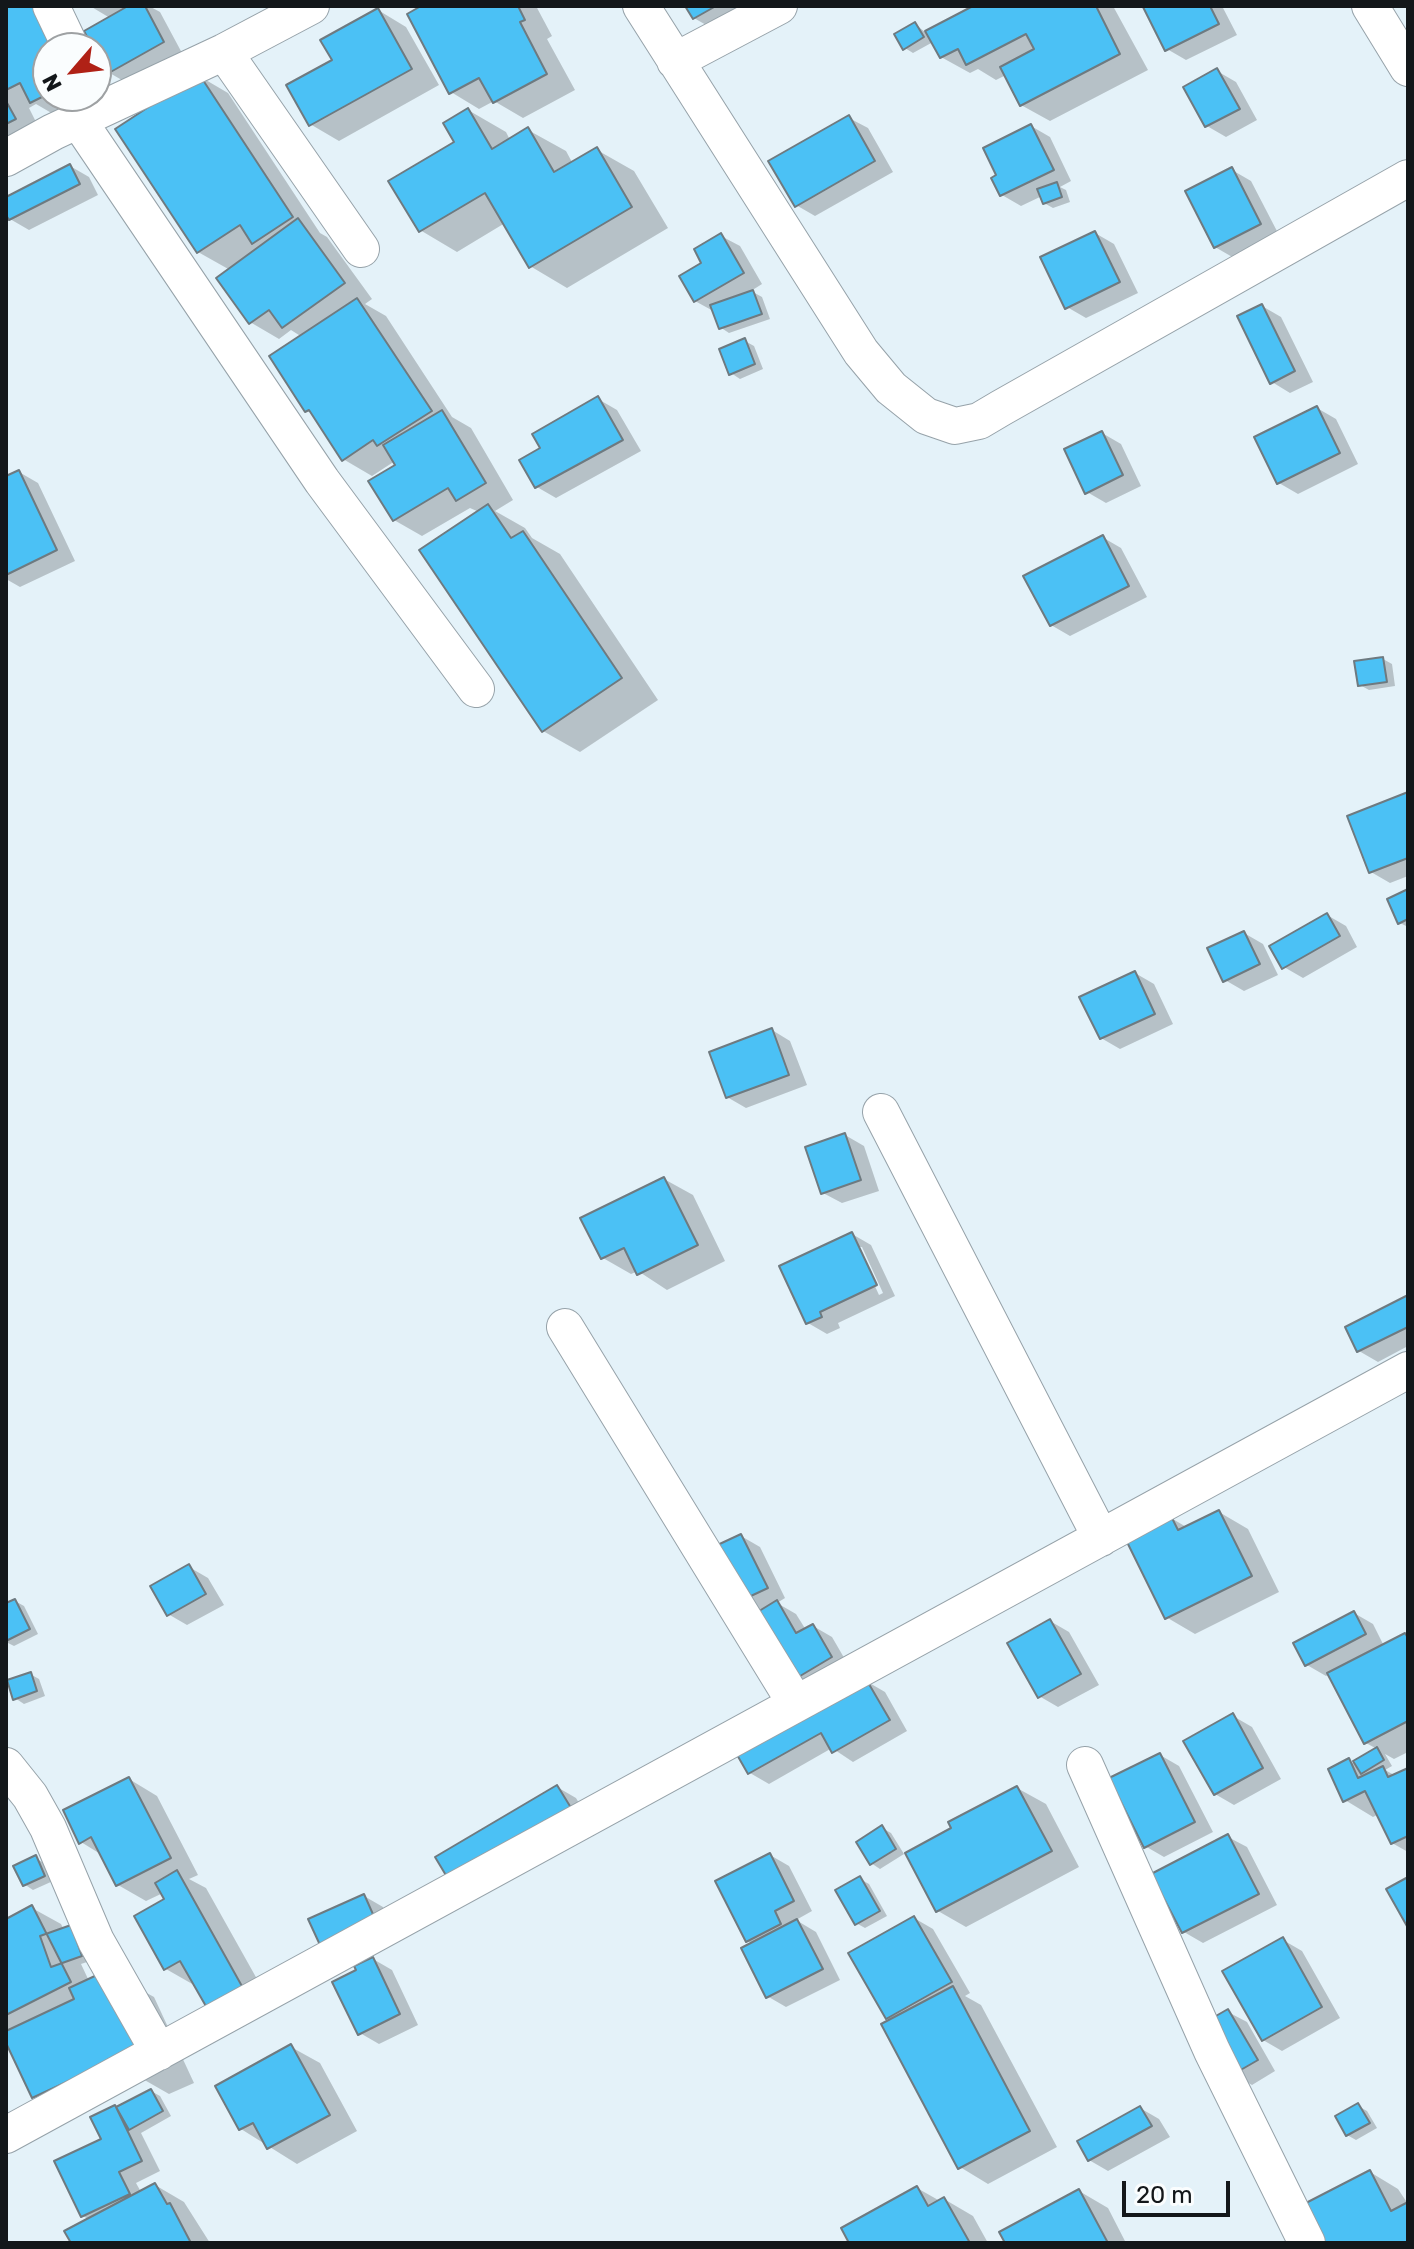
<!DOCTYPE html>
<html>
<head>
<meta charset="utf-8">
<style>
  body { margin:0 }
  #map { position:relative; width:1414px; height:2249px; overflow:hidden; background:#e4f2f9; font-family:Rubik,sans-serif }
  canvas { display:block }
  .frame { position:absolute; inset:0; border:8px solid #13171a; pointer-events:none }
  .north { position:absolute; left:32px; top:32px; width:80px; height:80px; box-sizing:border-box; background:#fafdfe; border:2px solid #9ea1a3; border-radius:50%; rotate:242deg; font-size:22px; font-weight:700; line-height:32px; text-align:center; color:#13171a }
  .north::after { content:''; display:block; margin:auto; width:28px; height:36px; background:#b02116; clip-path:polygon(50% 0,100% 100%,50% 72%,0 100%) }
  .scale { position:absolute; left:1122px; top:2181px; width:108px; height:36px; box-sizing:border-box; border:4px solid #13171a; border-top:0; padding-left:10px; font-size:24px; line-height:28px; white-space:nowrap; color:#13171a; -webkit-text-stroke:6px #fafdfe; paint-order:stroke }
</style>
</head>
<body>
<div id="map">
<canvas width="1414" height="2249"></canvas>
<div class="frame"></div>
<div class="north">N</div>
<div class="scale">20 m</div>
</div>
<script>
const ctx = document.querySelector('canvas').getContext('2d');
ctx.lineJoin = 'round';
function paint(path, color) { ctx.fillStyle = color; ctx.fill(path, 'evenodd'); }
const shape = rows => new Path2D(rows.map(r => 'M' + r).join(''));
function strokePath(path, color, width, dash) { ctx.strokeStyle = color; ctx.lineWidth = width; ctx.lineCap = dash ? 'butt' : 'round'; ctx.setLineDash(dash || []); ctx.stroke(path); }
const shadow = shape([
  [6,6,48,48,48,96,96,96,96,85,102,97,60,118,36,104,29,108,43,136,6,142],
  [90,6,149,6,160,12,182,53,127,83,108,72,95,48,110,18],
  [426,6,536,6,552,36,547,39,575,90,523,118,494,101,479,109,451,92],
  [688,6,749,6,713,29,694,18],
  [977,6,1113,6,1148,70,1050,121,1021,105,1006,75,996,80,978,69,970,73,941,57,933,42,913,53,905,48,915,24,926,33],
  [1150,6,1222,6,1237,35,1186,60,1167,49,1146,8],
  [378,10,406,27,439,85,339,141,310,124,334,60],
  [1217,71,1236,82,1257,120,1226,137,1207,126],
  [199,76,228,93,320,233,327,237,372,299,365,304,386,316,452,417,471,428,513,500,495,511,525,528,532,538,560,554,658,700,580,752,543,731,479,512,470,508,422,536,394,520,397,466,395,461,372,476,343,459,315,415,307,411,302,337,291,330,279,339,250,322,230,270,198,252],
  [468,110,506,132,510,140,528,130,566,151,573,164,597,150,634,171,668,228,567,288,530,266,505,223,457,252,420,230],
  [849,118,868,128,893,172,815,216,796,205],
  [1031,126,1050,137,1071,181,1060,187,1066,190,1070,202,1053,208,1044,203,1042,196,1021,206,1002,195],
  [70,166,89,177,98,195,29,230,10,219,6,211,6,199],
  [1232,170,1251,181,1279,235,1234,258,1215,247],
  [1095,233,1114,244,1138,293,1086,318,1067,307],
  [721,236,740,246,762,284,751,291,762,297,770,319,729,333,720,327,715,312,695,301,704,264],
  [1262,306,1281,317,1313,382,1290,393,1272,382],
  [745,341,754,346,763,369,740,379,731,373],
  [598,399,617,410,641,451,556,498,537,487,543,449],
  [1317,408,1336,419,1358,464,1298,494,1279,483],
  [1102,433,1121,444,1141,486,1106,503,1087,492],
  [19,472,38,483,75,561,20,587,6,579,6,479],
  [1102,537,1121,548,1147,597,1070,636,1051,625],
  [1383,659,1392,664,1395,686,1369,690,1360,685],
  [1408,794,1408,876,1390,883,1371,872],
  [1408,892,1408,927,1400,923],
  [1327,915,1346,926,1357,947,1303,978,1284,967],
  [1244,933,1263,944,1278,975,1244,991,1225,980],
  [1135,973,1154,984,1173,1024,1120,1049,1101,1038],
  [772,1030,790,1041,807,1085,746,1108,727,1097],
  [845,1135,864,1146,879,1191,842,1203,823,1193],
  [664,1179,693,1195,725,1261,667,1290,638,1271,631,1274,603,1258],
  [852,1234,871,1245,895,1296,838,1323,840,1328,827,1334,808,1323],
  [857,1247,862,1247,883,1293,879,1295],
  [1408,1297,1408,1346,1378,1362,1359,1351],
  [1219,1512,1248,1529,1279,1592,1195,1634,1166,1617,1171,1518,1188,1528],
  [741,1536,760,1547,785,1598,777,1603,796,1614,806,1630,813,1626,832,1637,850,1668,810,1691,739,1601],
  [189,1567,208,1578,224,1605,187,1625,168,1614],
  [15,1601,24,1606,38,1634,14,1646,6,1642,6,1606],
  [1354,1613,1373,1624,1384,1646,1405,1635,1408,1637,1408,1752,1394,1759,1385,1754,1392,1766,1385,1770,1396,1776,1408,1770,1408,1852,1392,1843,1379,1814,1373,1817,1345,1800,1349,1761,1353,1763,1377,1749,1366,1743,1330,1674,1326,1676,1307,1665],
  [1050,1621,1069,1632,1099,1685,1058,1707,1039,1696],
  [30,1674,39,1679,45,1696,24,1704,15,1698],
  [866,1681,885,1692,907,1731,853,1762,832,1748,769,1784,750,1773],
  [1233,1716,1252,1727,1281,1779,1234,1805,1215,1794],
  [1160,1755,1179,1766,1213,1832,1164,1857,1145,1846],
  [129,1779,157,1796,198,1875,189,1879,206,1888,271,2004,194,1985,166,1969,167,1900,163,1893,146,1901,118,1885,102,1855,81,1842],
  [557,1787,576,1798,590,1822,451,1881],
  [1017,1788,1046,1804,1079,1867,966,1927,938,1911,953,1829],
  [882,1828,891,1833,904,1854,880,1869,871,1863],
  [1228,1837,1247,1847,1277,1905,1203,1943,1184,1932],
  [770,1855,789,1866,812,1911,796,1920,816,1932,840,1980,786,2007,767,1996,753,1944,747,1941],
  [35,1858,44,1863,53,1881,33,1890,24,1884],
  [860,1879,869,1884,887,1916,865,1928,856,1923],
  [364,1896,383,1907,394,1932,341,1955],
  [32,1908,61,1924,64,1930,71,1928,90,1961,81,1964,89,1981,125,1981,154,1997,194,2083,169,2094,141,2078,62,2113,33,2097,6,2042,6,1921],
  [914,1918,933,1929,970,1993,965,1996,981,2005,1057,2147,988,2184,960,2167,893,2021,887,2018],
  [1283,1940,1302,1951,1340,2018,1282,2051,1263,2040],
  [373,1959,392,1970,418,2025,379,2044,360,2033,359,1971],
  [1228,2012,1247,2022,1275,2071,1252,2085,1233,2074],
  [291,2047,320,2063,357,2131,297,2164,241,2129],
  [151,2091,160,2096,171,2116,141,2133,160,2171,136,2183,141,2192,155,2185,184,2202,210,2243,73,2243,90,2220,83,2216,103,2140,115,2107,118,2109],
  [1358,2106,1367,2111,1377,2128,1356,2140,1347,2135],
  [1140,2108,1159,2119,1170,2137,1108,2171,1089,2160],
  [1370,2172,1398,2189,1408,2204,1408,2243],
  [917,2188,940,2201,944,2199,973,2216,988,2243,851,2243],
  [1079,2191,1108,2208,1126,2243,1007,2243]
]);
const building = shape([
  [6,6,38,6,59,48,48,48,48,94,30,103,20,83,6,90,6,6],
  [128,6,145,6,164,42,107,74,96,54,96,48,93,48,84,31,128,6],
  [421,6,518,6,525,20,520,22,547,74,493,103,479,78,449,94,407,14,421,6],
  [685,6,716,6,693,19,685,6],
  [973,6,1096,6,1120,54,1020,106,1000,67,1034,49,1026,34,966,65,958,49,940,58,925,31,973,6],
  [1210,6,1219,24,1165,51,1143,7,1210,6],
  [378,8,412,69,309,126,286,85,332,60,320,40,378,8],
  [915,22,924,37,903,50,894,34,915,22],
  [1217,68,1240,109,1205,127,1183,87,1217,68],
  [199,74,293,217,252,244,240,225,197,253,115,129,199,74],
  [6,101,16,119,6,124,6,101],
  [468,108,492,149,528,127,554,172,597,147,632,207,529,268,485,193,419,232,388,181,454,142,443,123,468,108],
  [849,115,875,161,795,207,768,161,849,115],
  [1031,124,1054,170,1000,196,991,178,996,175,983,148,1031,124],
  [70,164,80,184,9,220,6,215,6,197,70,164],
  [1232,167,1261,224,1214,248,1185,191,1232,167],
  [1057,182,1062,197,1043,204,1037,189,1057,182],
  [298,218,345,283,282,328,269,310,249,324,216,278,298,218],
  [1095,231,1120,282,1065,309,1040,257,1095,231],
  [721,233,744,273,694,302,679,276,701,263,694,249,721,233],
  [753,290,762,314,719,329,710,305,753,290],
  [357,298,432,411,377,446,373,440,342,461,309,410,305,412,269,356,357,298],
  [1262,304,1295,371,1270,384,1237,316,1262,304],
  [745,338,755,364,729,375,719,349,745,338],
  [598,396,623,440,535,488,519,460,540,448,532,434,598,396],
  [1317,406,1340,453,1277,484,1254,437,1317,406],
  [442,410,486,483,456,501,448,488,393,521,368,481,395,465,383,445,442,410],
  [1102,431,1123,475,1085,494,1064,449,1102,431],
  [19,470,57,550,6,575,6,476,19,470],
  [488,504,511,538,523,531,622,678,542,732,419,550,488,504],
  [1103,535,1129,586,1050,626,1023,576,1103,535],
  [1383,657,1387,682,1358,686,1354,661,1383,657],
  [1408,792,1408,858,1369,873,1347,816,1408,792],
  [1408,889,1408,919,1398,924,1387,899,1408,889],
  [1327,913,1340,936,1282,969,1269,946,1327,913],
  [1244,931,1260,964,1223,982,1207,948,1244,931],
  [1135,971,1155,1014,1100,1039,1079,997,1135,971],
  [772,1028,789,1075,726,1098,709,1052,772,1028],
  [845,1133,861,1180,821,1194,805,1147,845,1133],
  [664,1177,698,1245,637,1275,624,1248,601,1259,580,1218,664,1177],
  [852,1232,877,1285,820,1312,822,1317,806,1324,779,1266,852,1232],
  [1408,1295,1408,1327,1357,1352,1345,1327,1408,1295],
  [1219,1510,1252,1576,1165,1619,1125,1538,1171,1516,1178,1530,1219,1510],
  [741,1534,768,1588,738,1602,711,1548,741,1534],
  [189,1564,206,1594,167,1616,150,1586,189,1564],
  [15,1599,30,1629,6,1641,6,1603,15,1599],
  [777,1600,796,1633,813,1624,832,1657,790,1682,751,1616,777,1600],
  [1354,1611,1366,1634,1305,1666,1293,1643,1354,1611],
  [1050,1619,1081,1674,1038,1698,1007,1643,1050,1619],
  [1405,1633,1408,1638,1408,1721,1364,1744,1327,1673,1405,1633],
  [31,1672,37,1691,13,1700,7,1680,31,1672],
  [866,1679,890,1720,832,1753,821,1733,748,1774,736,1753,866,1679],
  [1233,1713,1263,1768,1214,1795,1183,1741,1233,1713],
  [1377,1747,1384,1760,1361,1774,1353,1761,1377,1747],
  [1160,1753,1195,1822,1144,1848,1109,1778,1160,1753],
  [1349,1758,1358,1778,1383,1766,1388,1777,1408,1768,1408,1836,1391,1844,1365,1791,1343,1802,1328,1769,1349,1758],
  [129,1777,171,1858,116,1886,91,1837,79,1844,63,1810,129,1777],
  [557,1785,573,1811,450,1882,435,1857,557,1785],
  [1017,1786,1052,1851,936,1912,905,1853,951,1828,948,1822,1017,1786],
  [882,1825,896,1849,870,1865,856,1842,882,1825],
  [1228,1834,1259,1894,1182,1933,1151,1874,1228,1834],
  [770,1853,794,1901,775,1911,781,1924,746,1942,715,1881,770,1853],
  [36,1855,45,1876,23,1886,13,1866,36,1855],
  [177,1870,243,1988,207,2008,180,1961,164,1970,134,1916,164,1899,155,1883,177,1870],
  [860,1876,880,1911,855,1925,835,1890,860,1876],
  [1408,1877,1408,1928,1386,1889,1408,1877],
  [364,1894,376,1921,320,1945,308,1919,364,1894],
  [32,1905,71,1982,6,2015,6,1919,32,1905],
  [914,1916,952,1982,886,2019,848,1953,914,1916],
  [797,1919,823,1969,766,1998,741,1948,797,1919],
  [71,1925,82,1956,51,1967,40,1936,71,1925],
  [1283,1937,1322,2007,1262,2041,1222,1971,1283,1937],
  [373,1957,400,2014,358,2035,332,1982,356,1970,354,1966,373,1957],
  [97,1975,167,2066,127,2054,32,2098,6,2043,6,2031,74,1999,69,1988,97,1975],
  [953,1986,1030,2131,958,2169,881,2024,953,1986],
  [1228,2009,1258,2060,1232,2075,1202,2024,1228,2009],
  [291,2044,330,2115,267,2149,253,2123,239,2130,215,2086,291,2044],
  [151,2089,163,2111,129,2130,116,2107,151,2089],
  [1358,2103,1370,2123,1346,2136,1335,2116,1358,2103],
  [115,2105,142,2161,119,2172,130,2194,81,2217,54,2161,101,2139,90,2117,115,2105],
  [1140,2106,1152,2126,1088,2161,1077,2141,1140,2106],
  [1370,2170,1391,2211,1408,2202,1408,2243,1322,2243,1302,2205,1370,2170],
  [155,2183,167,2204,170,2203,191,2243,71,2243,64,2231,155,2183],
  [917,2186,928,2206,944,2197,970,2243,849,2243,841,2228,917,2186],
  [1079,2189,1108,2243,1005,2243,999,2232,1079,2189]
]);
const minor = shape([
  [51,6,71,48],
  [641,6,861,352,891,388,926,416,955,426,979,421,1001,408,1408,178],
  [1370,6,1408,68],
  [224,52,361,249],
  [675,61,779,6],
  [78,120,322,481,476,689],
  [6,158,53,132,224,52,311,6],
  [881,1112,1101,1538],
  [565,1327,796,1704],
  [1085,1765,1212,2051,1307,2243],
  [6,1766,30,1796,48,1828,96,1941,159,2052],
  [6,2135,1408,1370]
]);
paint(shadow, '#0003');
paint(building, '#4bc1f5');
strokePath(building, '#6e7a80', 2);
strokePath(minor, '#96a2a9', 38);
strokePath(minor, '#fff', 36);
</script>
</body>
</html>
